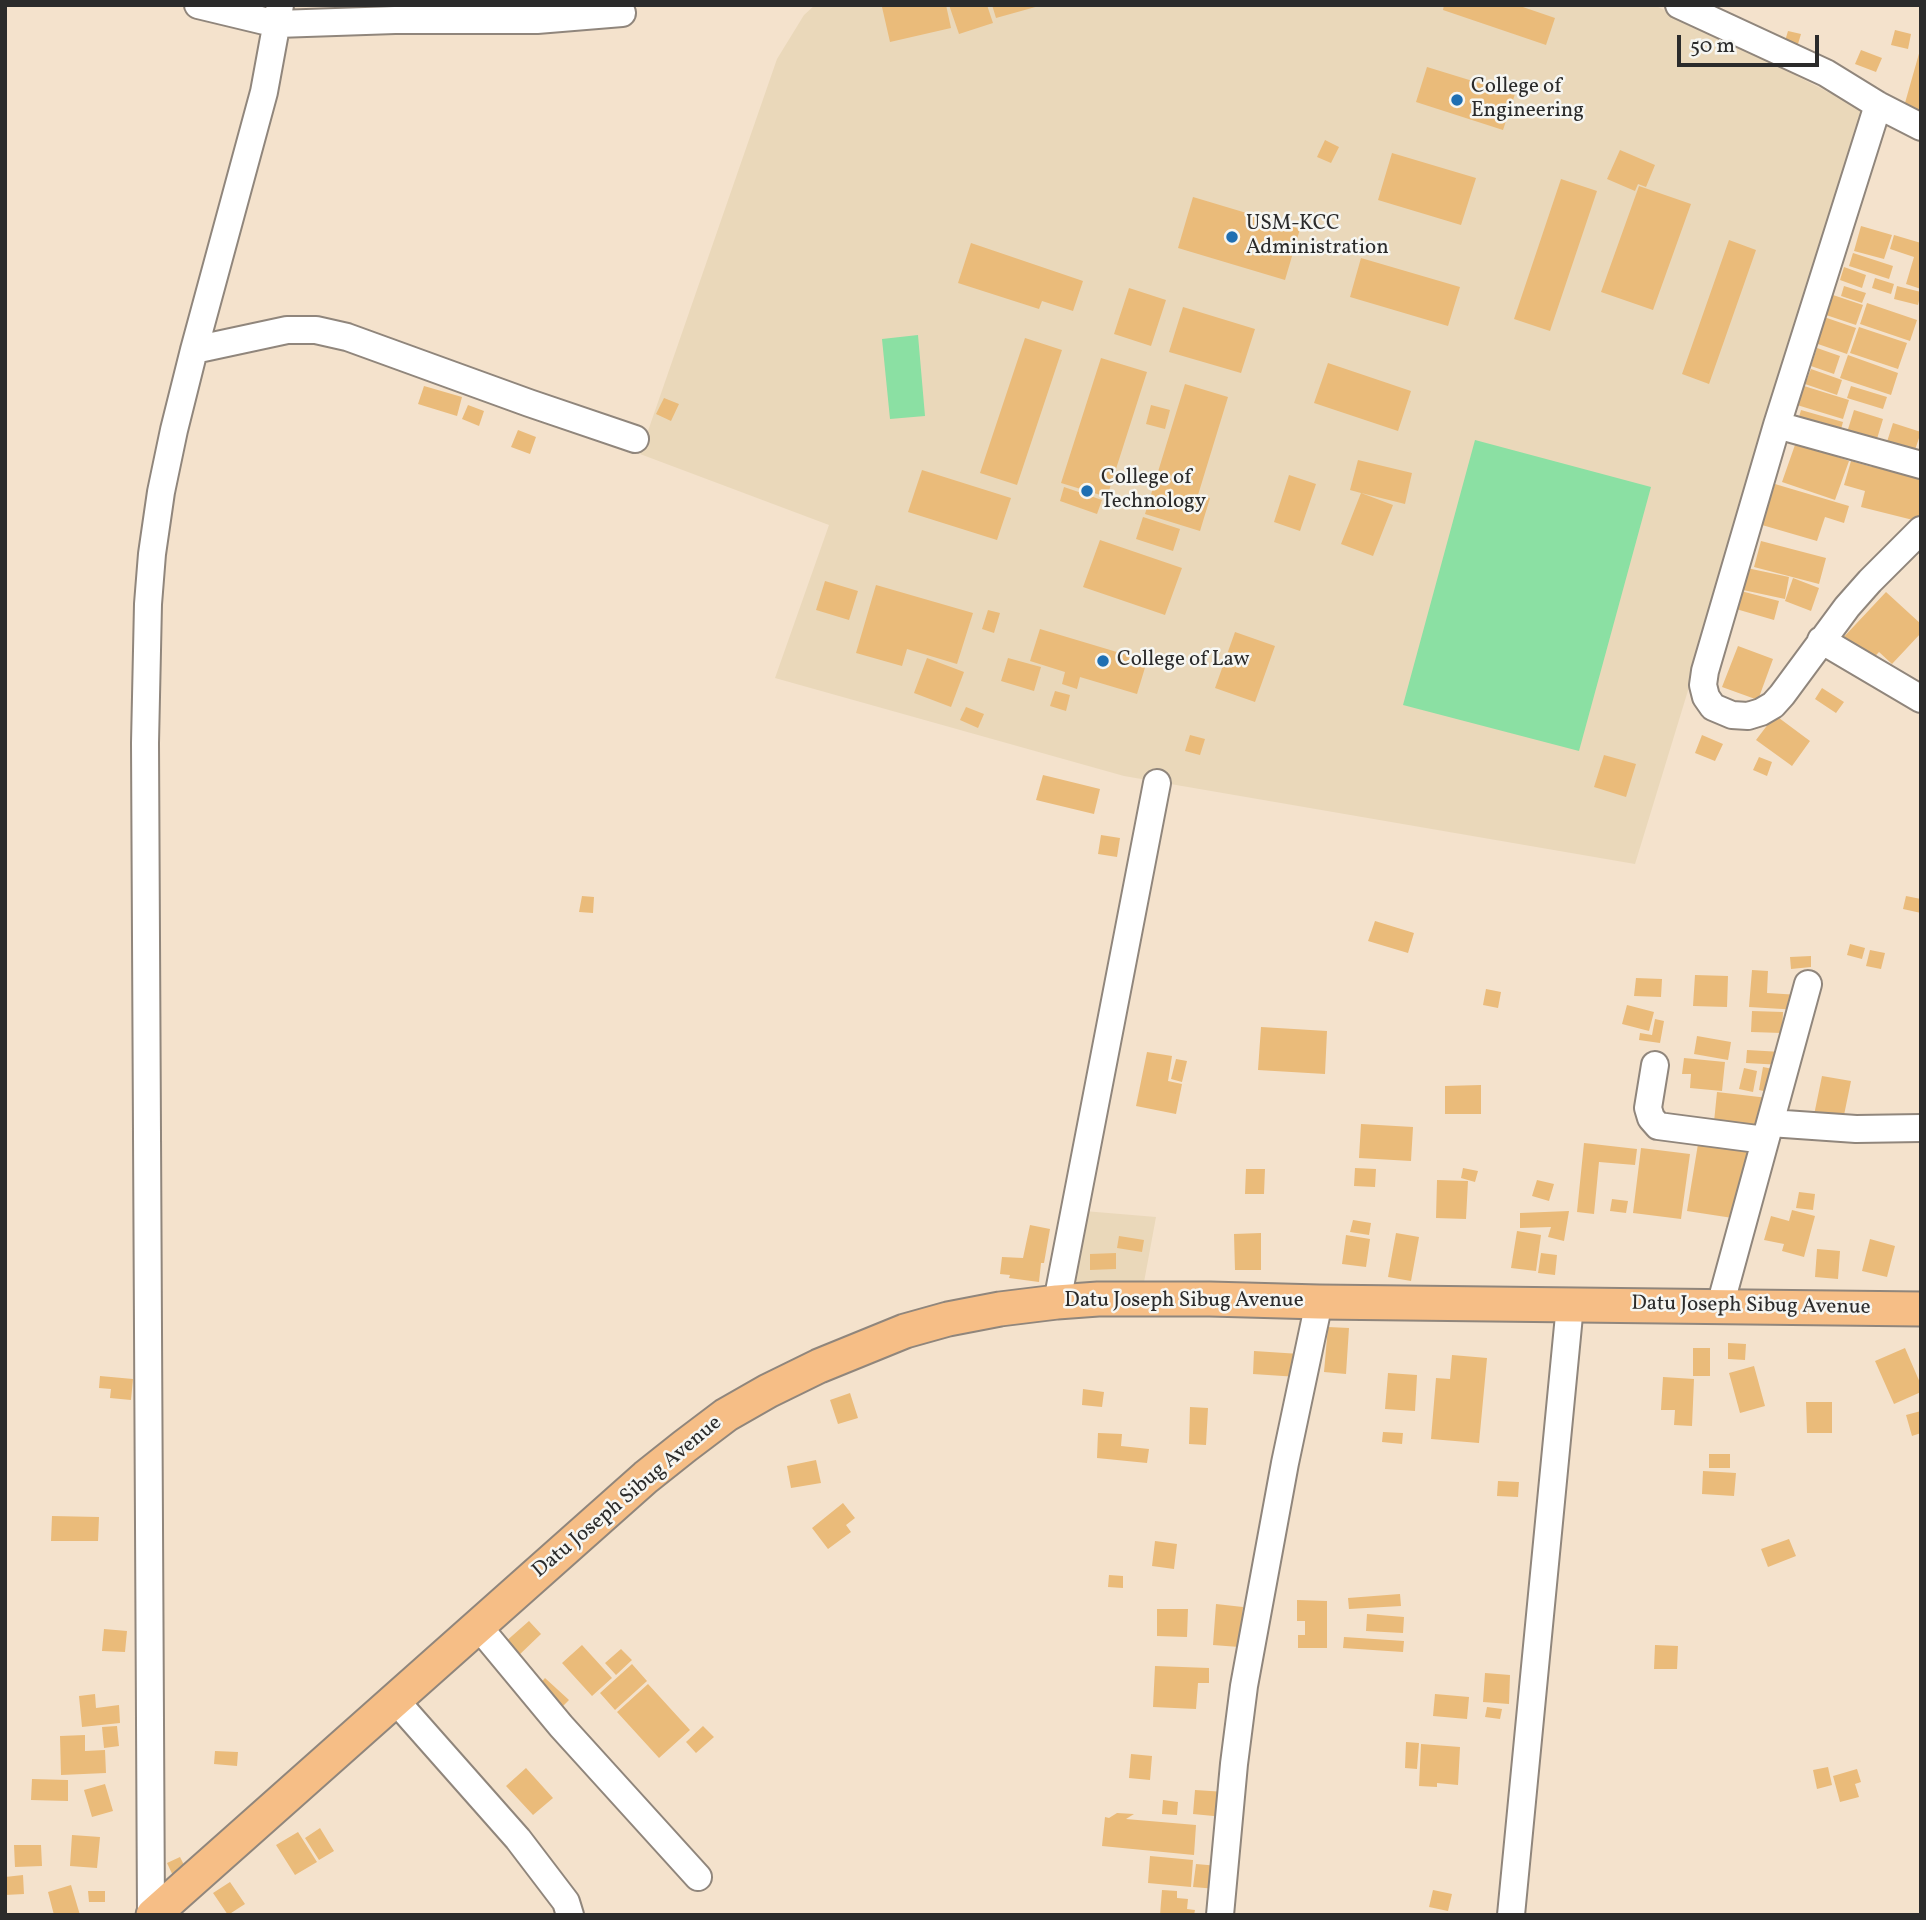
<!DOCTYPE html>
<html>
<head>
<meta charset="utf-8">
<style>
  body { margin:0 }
  #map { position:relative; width:1926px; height:1920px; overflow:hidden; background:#f4e2cc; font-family:Vollkorn,serif }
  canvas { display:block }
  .frame { position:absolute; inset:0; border:7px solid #2b2b2b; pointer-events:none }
  .scale { position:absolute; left:1677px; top:35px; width:142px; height:32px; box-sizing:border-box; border:4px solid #2b2b2b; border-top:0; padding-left:9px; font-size:21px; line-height:24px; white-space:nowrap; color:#2b2b2b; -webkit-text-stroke:5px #f6f6f2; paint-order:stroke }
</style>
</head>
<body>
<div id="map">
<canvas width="1926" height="1920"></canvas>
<div class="frame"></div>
<div class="scale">50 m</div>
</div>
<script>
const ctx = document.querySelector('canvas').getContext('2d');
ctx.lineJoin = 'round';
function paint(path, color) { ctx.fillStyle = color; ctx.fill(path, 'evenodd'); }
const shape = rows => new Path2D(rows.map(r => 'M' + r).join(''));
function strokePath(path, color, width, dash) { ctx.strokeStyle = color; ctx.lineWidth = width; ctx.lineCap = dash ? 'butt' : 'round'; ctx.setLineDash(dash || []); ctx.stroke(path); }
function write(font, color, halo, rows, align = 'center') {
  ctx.font = font + ' Vollkorn,serif'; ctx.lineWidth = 5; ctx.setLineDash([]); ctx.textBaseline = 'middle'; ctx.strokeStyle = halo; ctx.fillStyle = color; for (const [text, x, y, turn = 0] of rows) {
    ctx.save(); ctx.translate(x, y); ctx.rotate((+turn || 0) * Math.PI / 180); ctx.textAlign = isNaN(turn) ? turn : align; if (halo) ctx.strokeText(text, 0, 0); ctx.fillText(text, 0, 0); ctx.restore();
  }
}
const built = shape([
  [815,5,1654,5,1752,53,1865,111,1635,864,1124,776,775,678,829,525,640,454,777,59,804,15],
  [1084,1211,1156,1217,1144,1282,1072,1284]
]);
const green = shape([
  [918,335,925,416,890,419,882,339],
  [1475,440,1651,487,1579,751,1403,705]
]);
const building = shape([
  [890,5,946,5,951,28,890,42,882,7],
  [949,5,987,5,993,23,959,34],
  [992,5,1039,5,1039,6,996,18],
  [1444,5,1517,5,1555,18,1546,45,1443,10],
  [1895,30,1911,34,1908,49,1891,45],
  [1788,31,1801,34,1795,54,1782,51],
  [1861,50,1882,58,1876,72,1855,64],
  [1920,50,1921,50,1921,115,1903,110],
  [1427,67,1515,94,1503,130,1416,102],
  [1325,140,1339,147,1331,163,1317,157],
  [1620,150,1655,165,1646,187,1638,184,1635,191,1607,179],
  [1392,153,1476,178,1461,225,1378,200],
  [1561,179,1597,191,1550,331,1514,319],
  [1639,186,1691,204,1653,310,1601,292],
  [1193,197,1300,229,1285,280,1178,248],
  [1861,226,1892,235,1884,259,1854,251],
  [1894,235,1921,243,1921,289,1906,284,1914,257,1890,249],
  [1729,240,1756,250,1709,384,1682,374],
  [971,243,1083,281,1073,311,1042,301,1039,309,958,283],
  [1853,253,1893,266,1889,279,1849,266],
  [1361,258,1460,287,1448,326,1350,297],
  [1844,267,1866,275,1862,288,1840,280],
  [1875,278,1894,284,1891,294,1872,288],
  [1844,286,1866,293,1862,303,1841,296],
  [1897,286,1921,292,1918,305,1894,299],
  [1129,288,1166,300,1151,346,1114,334],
  [1833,295,1863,305,1856,325,1826,315],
  [1867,303,1917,320,1910,341,1860,324],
  [1183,307,1255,329,1241,373,1169,352],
  [1824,317,1856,328,1847,354,1815,343],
  [1859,327,1907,343,1898,369,1850,353],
  [1025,338,1062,350,1017,485,980,473],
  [1817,348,1840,356,1834,374,1811,366],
  [1848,355,1898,373,1891,395,1840,378],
  [1101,358,1147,372,1107,497,1061,483],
  [1328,363,1411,391,1398,431,1314,403],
  [1811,369,1842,380,1837,395,1805,384],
  [1185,384,1228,397,1198,495,1210,498,1200,531,1145,514],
  [424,386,462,397,457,416,418,404],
  [1804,386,1849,400,1843,419,1797,405],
  [1851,386,1887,397,1883,409,1847,398],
  [664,398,679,404,671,421,656,414],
  [468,405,484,411,479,426,462,419],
  [1151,405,1170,410,1165,429,1146,424],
  [1801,410,1843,422,1838,440,1796,428],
  [1854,410,1883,419,1873,452,1844,442],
  [1893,423,1921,432,1912,459,1884,451],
  [518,430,536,437,530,454,511,447],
  [1796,442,1849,461,1835,500,1782,482],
  [1358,460,1412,473,1405,504,1361,493,1393,505,1373,556,1341,544,1361,493,1350,490],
  [1851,461,1872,467,1873,464,1921,478,1921,522,1861,507,1865,491,1844,485],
  [922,470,1011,498,997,540,908,512],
  [1289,475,1316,484,1300,531,1274,522],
  [1775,484,1849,506,1844,523,1825,517,1817,541,1762,525],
  [1064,487,1102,500,1097,514,1060,501],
  [1143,517,1180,529,1173,551,1136,539],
  [1100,540,1182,568,1165,615,1083,587],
  [1761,541,1826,558,1819,584,1754,567],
  [1747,568,1789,577,1785,599,1743,590],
  [1793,578,1819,588,1811,611,1785,601],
  [825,581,858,591,849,620,816,610],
  [876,585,973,613,957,664,907,649,902,666,856,653],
  [1741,591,1779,601,1774,620,1736,609],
  [1886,592,1921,624,1921,633,1892,664,1879,652,1866,666,1840,641],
  [988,610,1000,613,994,633,982,629],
  [1040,629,1147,661,1137,694,1080,677,1077,689,1062,684,1065,672,1030,661],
  [1235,632,1275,646,1255,702,1215,688],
  [1738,646,1773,659,1758,700,1722,687],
  [927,658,964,672,951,707,914,693],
  [1008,658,1041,667,1034,691,1001,681],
  [1822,688,1844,702,1836,713,1815,699],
  [1055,691,1070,695,1066,711,1050,706],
  [966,707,984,714,978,728,960,720],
  [1775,715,1810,741,1792,766,1756,740],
  [1190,735,1205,739,1200,755,1185,751],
  [1702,735,1723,744,1715,761,1695,753],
  [1604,755,1636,764,1626,797,1594,787],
  [1759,757,1772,762,1767,776,1753,770],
  [1043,775,1100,789,1094,814,1036,800],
  [1101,835,1120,838,1117,857,1098,854],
  [582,896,594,897,593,913,579,912],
  [1906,896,1921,899,1921,913,1903,909],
  [1375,921,1414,933,1408,953,1368,941],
  [1850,944,1865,948,1862,959,1847,955],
  [1870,950,1885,953,1881,969,1866,966],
  [1811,956,1811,967,1791,969,1790,957],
  [1752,970,1768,971,1767,993,1800,995,1799,1010,1749,1007],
  [1695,975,1728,976,1727,1007,1693,1006],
  [1636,978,1662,979,1661,997,1634,996],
  [1486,989,1501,992,1498,1008,1483,1005],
  [1627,1005,1654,1012,1649,1031,1622,1024],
  [1752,1011,1783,1012,1782,1033,1751,1032],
  [1655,1019,1664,1021,1660,1043,1639,1040,1640,1033,1652,1035],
  [1261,1027,1327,1031,1325,1074,1258,1070],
  [1697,1036,1731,1042,1728,1060,1694,1054],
  [1747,1050,1782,1052,1782,1065,1746,1063],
  [1147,1052,1172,1056,1168,1081,1182,1084,1176,1114,1136,1106],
  [1684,1058,1725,1062,1722,1091,1690,1088,1691,1074,1682,1074],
  [1176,1059,1187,1061,1182,1082,1171,1079],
  [1763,1067,1778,1070,1773,1093,1759,1090],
  [1744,1068,1757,1071,1753,1092,1739,1089],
  [1822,1076,1851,1081,1843,1120,1814,1115],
  [1481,1085,1481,1114,1445,1114,1445,1086],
  [1717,1092,1768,1098,1764,1138,1713,1132],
  [1361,1124,1413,1127,1411,1161,1359,1158],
  [1584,1143,1637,1149,1635,1165,1599,1162,1594,1214,1577,1212],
  [1698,1144,1750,1152,1739,1219,1687,1211],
  [1641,1148,1690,1154,1681,1219,1633,1213],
  [1355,1168,1376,1169,1375,1187,1354,1186],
  [1463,1168,1478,1171,1475,1182,1461,1178],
  [1246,1169,1265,1169,1264,1194,1245,1194],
  [1437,1180,1468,1181,1466,1219,1436,1218],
  [1537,1180,1554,1184,1549,1201,1532,1196],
  [1799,1192,1815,1194,1813,1210,1796,1208],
  [1612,1199,1628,1201,1626,1213,1610,1211],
  [1792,1210,1815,1216,1804,1257,1782,1251,1784,1244,1764,1240,1771,1216,1789,1221],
  [1569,1211,1564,1241,1548,1237,1551,1227,1520,1228,1520,1213],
  [1353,1220,1371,1223,1369,1235,1350,1232],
  [1030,1225,1050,1229,1044,1263,1041,1263,1039,1282,1009,1278,1010,1275,1000,1274,1002,1257,1023,1258],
  [1517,1231,1541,1235,1536,1271,1511,1268],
  [1261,1233,1261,1270,1235,1270,1234,1234],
  [1396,1233,1419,1237,1411,1281,1388,1277],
  [1346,1235,1370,1239,1366,1267,1342,1264],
  [1119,1236,1144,1240,1142,1252,1117,1248],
  [1870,1239,1895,1246,1887,1277,1862,1271],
  [1817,1249,1840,1251,1838,1279,1815,1277],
  [1116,1253,1116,1269,1090,1270,1090,1254],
  [1541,1253,1557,1255,1555,1275,1538,1273],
  [1328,1327,1349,1328,1346,1374,1324,1372],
  [1728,1343,1746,1344,1745,1360,1728,1359],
  [1693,1348,1710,1348,1710,1376,1693,1376],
  [1905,1348,1921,1385,1921,1392,1894,1404,1875,1361],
  [1254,1351,1300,1354,1298,1377,1253,1374],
  [1452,1355,1487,1358,1479,1443,1431,1439,1436,1378,1450,1379],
  [1754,1366,1765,1406,1740,1413,1729,1373],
  [1388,1373,1417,1375,1415,1411,1385,1409],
  [100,1376,133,1379,131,1400,110,1398,111,1389,99,1388],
  [1663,1377,1694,1379,1692,1426,1674,1425,1675,1410,1661,1410],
  [1083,1389,1104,1392,1102,1407,1082,1405],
  [850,1393,858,1418,838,1424,830,1400],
  [1806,1402,1832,1402,1832,1433,1807,1433],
  [1190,1407,1208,1408,1206,1445,1189,1444],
  [1921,1411,1921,1433,1912,1436,1906,1415],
  [1383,1432,1403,1433,1402,1444,1382,1442],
  [1098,1433,1122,1434,1121,1446,1149,1449,1147,1463,1097,1458],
  [1709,1454,1730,1454,1730,1468,1709,1468],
  [816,1460,821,1483,791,1488,787,1466],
  [1703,1471,1736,1473,1734,1496,1702,1494],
  [1498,1481,1519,1482,1518,1497,1497,1496],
  [843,1503,855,1518,846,1525,851,1532,828,1549,812,1528],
  [52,1516,99,1517,98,1541,51,1541],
  [1789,1539,1796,1556,1768,1567,1761,1549],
  [1155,1541,1177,1544,1174,1569,1152,1566],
  [1109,1575,1123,1576,1123,1588,1108,1587],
  [1400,1594,1401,1606,1349,1609,1348,1598],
  [1297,1600,1327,1601,1327,1648,1298,1648,1298,1635,1305,1635,1305,1621,1297,1621],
  [1216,1604,1243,1607,1239,1647,1213,1645],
  [1157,1609,1188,1609,1187,1637,1157,1636],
  [1367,1614,1404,1617,1403,1633,1366,1631],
  [529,1621,541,1634,517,1657,504,1643],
  [104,1629,127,1631,125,1652,102,1651],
  [1344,1637,1404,1641,1403,1652,1343,1648],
  [582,1645,612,1678,592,1696,562,1663],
  [1655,1645,1678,1646,1677,1669,1654,1669],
  [621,1649,632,1660,616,1675,605,1663],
  [632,1664,647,1681,615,1710,600,1693],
  [1155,1666,1209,1668,1209,1683,1198,1683,1196,1709,1153,1707],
  [1485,1673,1510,1675,1509,1704,1483,1702],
  [545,1678,569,1700,559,1710,536,1688],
  [648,1684,690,1730,659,1758,617,1712],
  [95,1694,96,1708,119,1705,120,1723,82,1727,79,1696],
  [1435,1694,1469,1697,1467,1719,1433,1716],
  [1487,1707,1502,1709,1500,1719,1485,1717],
  [117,1726,119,1746,104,1748,102,1727],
  [703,1726,714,1737,696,1753,686,1742],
  [85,1735,85,1751,105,1750,106,1773,61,1775,60,1736],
  [1406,1742,1419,1743,1417,1769,1405,1768],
  [1421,1744,1460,1747,1458,1785,1437,1783,1437,1787,1419,1786],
  [215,1751,238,1752,237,1766,214,1764],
  [1131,1754,1152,1756,1150,1780,1129,1778],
  [1828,1767,1832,1785,1817,1789,1813,1770],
  [526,1768,553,1798,533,1815,506,1786],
  [1857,1769,1861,1782,1855,1784,1859,1797,1840,1802,1833,1776],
  [32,1779,68,1780,68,1801,31,1800],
  [105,1784,113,1811,92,1817,84,1790],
  [1195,1790,1226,1792,1224,1817,1193,1814],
  [1163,1800,1178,1802,1177,1815,1162,1814],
  [1117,1813,1134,1814,1126,1819,1196,1825,1194,1855,1102,1846,1105,1817,1109,1818],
  [320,1828,334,1851,319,1860,305,1838],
  [298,1832,317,1862,295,1875,276,1845],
  [72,1835,100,1837,97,1868,70,1866],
  [14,1845,41,1845,42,1866,15,1867],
  [1150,1856,1193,1860,1191,1887,1148,1883],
  [180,1857,188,1873,175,1880,167,1863],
  [1196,1864,1219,1866,1217,1889,1193,1887],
  [23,1875,24,1894,5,1895,5,1877],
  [230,1882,245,1904,228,1915,213,1893],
  [71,1885,80,1915,54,1915,48,1892],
  [1162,1890,1177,1891,1177,1898,1188,1899,1187,1909,1195,1910,1194,1915,1160,1915],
  [1433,1890,1452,1894,1448,1911,1429,1907],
  [88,1891,105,1891,105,1902,89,1902]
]);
const minor = shape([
  [198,5,277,24,395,20,537,20,622,13],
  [1679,5,1826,73,1878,105,1921,127],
  [1878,105,1777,425,1705,671,1703,685,1706,697,1713,707,1732,715,1748,716,1761,712,1773,705,1782,695,1847,607,1870,581,1921,530],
  [194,350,287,330,316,330,347,337,529,403,635,439],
  [1777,425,1921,465],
  [1821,640,1921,699],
  [1655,1065,1648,1108,1651,1118,1658,1126,1765,1140],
  [1770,1123,1856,1129,1921,1128],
  [1057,1302,1157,783],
  [1720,1306,1808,984],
  [478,1626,561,1726,698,1877],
  [396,1701,518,1839,566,1902,570,1915],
  [151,1915,145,743,148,604,152,554,161,492,174,430,194,350,264,92,280,5],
  [1220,1915,1234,1764,1244,1686,1285,1463,1319,1302],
  [1511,1915,1570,1305]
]);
const major = shape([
  [153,1915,646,1477,685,1446,726,1415,768,1391,819,1366,905,1331,948,1319,1000,1309,1057,1302,1098,1299,1210,1299,1319,1302,1921,1309]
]);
const markers = [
  [1457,100,7,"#1f6fb2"],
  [1232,237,7,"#1f6fb2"],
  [1087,491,7,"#1f6fb2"],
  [1103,661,7,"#1f6fb2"]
];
const poiNames = [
  ["College of",1471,88],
  ["Engineering",1471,112],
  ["USM-KCC",1246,225],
  ["Administration",1246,249],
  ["College of",1101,479],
  ["Technology",1101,503],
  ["College of Law",1117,661]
];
const streetNames = [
  ["Datu Joseph Sibug Avenue",1184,1302],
  ["Datu Joseph Sibug Avenue",1751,1307,1],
  ["Datu Joseph Sibug Avenue",628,1498,-40]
];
paint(built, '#ead8ba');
paint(green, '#8be0a3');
paint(building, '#eabb7a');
strokePath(minor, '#90867c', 30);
strokePath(major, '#90867c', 37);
strokePath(minor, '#fff', 26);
strokePath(major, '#f6be86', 33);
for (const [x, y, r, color] of markers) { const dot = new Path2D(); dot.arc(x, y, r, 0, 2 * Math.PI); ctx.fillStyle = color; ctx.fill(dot); strokePath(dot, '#f6f6f2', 2.5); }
write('21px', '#2b2b2b', '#f6f6f2', poiNames, 'left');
write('21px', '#2b2b2b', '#f6f6f2', streetNames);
</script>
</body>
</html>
